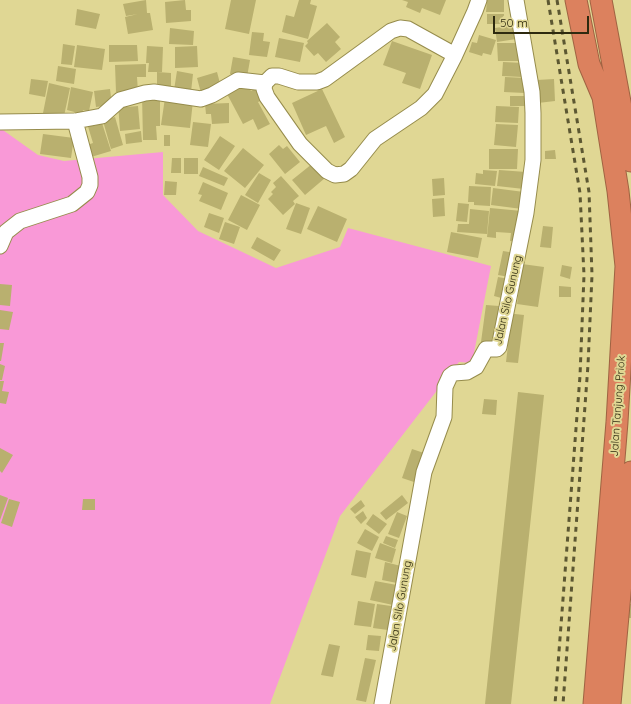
<!DOCTYPE html>
<html>
<head>
<meta charset="utf-8">
<style>
  body { margin:0 }
  #map { position:relative; width:631px; height:704px; overflow:hidden; background:#e0d794; font-family:Quicksand,sans-serif }
  canvas { display:block }
  .scale { position:absolute; left:493px; top:16px; width:96px; height:18px; box-sizing:border-box; border:2px solid #2e2a0f; border-top:0; padding-left:5px; font-size:12px; line-height:14px; white-space:nowrap; color:#2e2a0f; -webkit-text-stroke:3px #e0d794; paint-order:stroke }
</style>
</head>
<body>
<div id="map">
<canvas width="631" height="704"></canvas>
<div class="scale">50 m</div>
</div>
<script>
const ctx = document.querySelector('canvas').getContext('2d');
ctx.lineJoin = 'round';
function paint(path, color) { ctx.fillStyle = color; ctx.fill(path, 'evenodd'); }
const shape = rows => new Path2D(rows.map(r => 'M' + r).join(''));
function strokePath(path, color, width, dash) { ctx.strokeStyle = color; ctx.lineWidth = width; ctx.lineCap = dash ? 'butt' : 'round'; ctx.setLineDash(dash || []); ctx.stroke(path); }
function write(font, color, halo, rows, align = 'center') {
  ctx.font = font + ' Quicksand,sans-serif'; ctx.lineWidth = 4; ctx.setLineDash([]); ctx.textBaseline = 'middle'; ctx.strokeStyle = halo; ctx.fillStyle = color; for (const [text, x, y, turn = 0] of rows) {
    ctx.save(); ctx.translate(x, y); ctx.rotate((+turn || 0) * Math.PI / 180); ctx.textAlign = isNaN(turn) ? turn : align; if (halo) ctx.strokeText(text, 0, 0); ctx.fillText(text, 0, 0); ctx.restore();
  }
}
const green = shape([
  [0,128,38,155,64,161,163,152,163,195,198,231,276,268,340,247,348,228,491,266,472,363,459,362,340,516,270,704,0,704]
]);
const building = shape([
  [146,0,147,13,150,13,153,30,128,34,125,17,138,14,126,16,123,4],
  [185,0,186,10,191,10,191,21,166,23,165,2],
  [231,0,256,0,249,34,225,29],
  [299,0,311,0,310,4,317,6,308,39,282,32,286,15,294,17],
  [402,0,446,0,440,15,422,8,420,13,406,7,408,2],
  [487,0,504,0,504,12,486,12],
  [77,9,100,14,96,29,75,25],
  [487,14,504,14,504,24,487,24],
  [327,23,340,37,335,42,341,49,326,62,318,53,314,56,305,46,308,43,307,41],
  [514,25,516,39,497,42,495,28],
  [170,28,194,31,193,45,169,44],
  [252,32,264,33,263,41,270,42,267,57,249,55],
  [479,35,496,40,491,55,483,53,482,56,469,52,472,42,477,43],
  [279,38,304,43,300,62,275,57],
  [392,41,432,55,420,89,402,83,406,73,383,65],
  [497,43,521,43,521,61,498,61],
  [63,44,75,46,72,65,61,64],
  [77,45,105,49,102,70,74,67],
  [109,45,137,45,138,61,109,62],
  [147,46,163,47,162,72,148,72,149,63,146,63],
  [197,46,198,67,175,68,175,47],
  [233,57,250,60,247,77,230,74],
  [503,62,523,63,522,77,502,76],
  [146,64,146,77,137,77,138,92,116,92,115,65],
  [58,66,76,69,74,84,56,81],
  [177,71,193,74,191,92,174,90],
  [157,72,171,73,171,88,157,88],
  [217,72,221,87,201,93,197,78],
  [505,77,526,78,525,93,504,92],
  [31,79,48,81,45,97,29,94],
  [554,79,555,101,538,103,537,80],
  [246,81,251,91,258,87,264,99,258,102,270,124,258,130,253,119,243,124,226,92],
  [49,83,70,88,64,116,43,113],
  [71,87,93,92,89,111,83,110,82,114,67,110],
  [110,89,112,105,96,107,94,91],
  [322,89,345,137,334,143,326,126,306,135,292,103],
  [142,95,160,95,160,126,156,126,157,140,143,140],
  [510,96,528,96,528,106,510,106],
  [165,98,193,101,190,128,161,125],
  [126,102,126,107,138,106,140,129,120,131,118,103],
  [229,103,229,123,212,124,211,114,206,114,205,104],
  [496,106,519,107,518,123,495,122],
  [115,117,123,145,111,149,103,121],
  [91,119,94,126,102,123,111,151,91,157,87,145,93,143,86,120],
  [193,122,211,124,208,147,190,145],
  [496,124,518,125,516,147,494,145],
  [141,131,142,142,126,144,125,134],
  [43,134,74,138,71,158,40,154],
  [164,135,170,135,170,146,164,146],
  [220,136,235,146,219,170,204,160],
  [279,145,283,149,287,146,300,162,285,174,269,154],
  [243,148,264,165,245,188,224,171],
  [489,149,518,149,517,169,489,169],
  [555,150,556,159,545,159,545,151],
  [172,158,181,158,181,173,171,173],
  [184,158,198,158,198,174,184,174],
  [312,164,325,178,305,195,292,180],
  [203,167,228,178,224,186,199,176],
  [483,170,497,171,495,186,475,184,476,173,483,174],
  [499,170,526,172,524,189,497,186],
  [259,173,271,180,258,203,245,195],
  [281,176,299,196,293,201,295,204,283,215,268,199,273,194,271,192,276,187,273,183],
  [444,178,445,195,433,196,432,179],
  [165,181,177,182,176,195,164,195],
  [203,182,228,193,221,210,199,201,202,195,198,194],
  [469,186,491,187,490,206,474,205,474,202,468,202],
  [493,188,524,192,522,209,491,205],
  [241,195,260,205,247,230,228,220],
  [444,198,445,216,433,217,432,199],
  [296,203,310,208,301,234,286,229],
  [458,203,469,204,467,222,456,221],
  [318,206,347,219,337,242,307,229],
  [490,208,522,211,519,242,510,241,511,233,496,232,496,238,487,237],
  [470,209,489,211,487,234,457,232,458,224,469,224],
  [209,213,224,218,219,233,204,227],
  [225,222,240,227,234,244,219,239],
  [543,226,553,227,551,248,540,247],
  [451,232,482,238,478,258,447,252],
  [257,237,281,250,274,261,251,248],
  [503,251,515,253,509,277,498,275],
  [522,264,544,267,538,307,517,304],
  [562,265,572,267,570,279,560,276],
  [498,277,509,279,505,299,494,296],
  [0,284,12,285,10,306,0,305],
  [559,286,571,287,571,297,559,297],
  [486,305,499,306,494,344,481,342],
  [0,310,13,312,9,330,0,329],
  [506,313,524,315,518,363,506,362,508,345,502,344],
  [0,343,4,343,1,361,0,361],
  [0,364,5,366,2,380,0,380],
  [0,381,4,381,2,391,9,392,6,404,0,403],
  [518,392,544,395,511,704,485,704],
  [484,399,497,400,496,415,482,414],
  [0,448,13,455,2,473,0,471],
  [412,449,427,454,417,483,402,478],
  [0,495,8,498,0,520],
  [402,495,408,503,386,520,380,513],
  [9,499,20,502,12,527,1,523],
  [83,499,95,499,95,510,82,510],
  [361,500,365,506,355,514,350,509],
  [363,511,367,518,361,524,355,517],
  [397,512,407,516,399,538,388,534],
  [373,514,387,524,379,534,366,524],
  [365,529,379,537,372,551,357,543],
  [386,536,398,540,395,548,383,543],
  [380,543,396,549,392,563,375,558],
  [356,550,371,553,366,578,351,575],
  [385,562,401,566,397,583,382,580],
  [375,581,397,585,393,605,370,600],
  [358,601,375,604,371,627,354,625],
  [377,604,391,606,388,630,373,628],
  [629,604,631,604,631,618,628,618],
  [368,635,381,636,379,651,366,650],
  [329,644,340,646,333,677,321,675],
  [365,658,376,660,366,702,356,700]
]);
const minor = shape([
  [455,55,408,29,400,28,391,31,325,79,317,82,298,82,279,76,272,76,265,83,264,89,267,97,300,144,327,171,335,175,344,174,351,169,375,139,421,108,435,94,455,55,475,11,479,0],
  [0,122,75,121,102,116,120,100,145,93,154,92,201,99,212,95,238,80,265,83],
  [0,246,6,232,20,221,72,204,87,192,90,185,90,177,75,121],
  [382,704,424,472,444,417,445,387,450,376,454,373,467,372,476,367,486,349,497,349,499,347,526,213,533,160,533,113,532,92,516,0]
]);
const highway = shape([
  [576,0,589,64,603,97,618,191,626,266,617,422,594,704],
  [601,0,631,161],
  [610,704,631,472]
]);
const rail = shape([
  [548,0,580,193,584,275,580,376,555,704],
  [557,0,589,192,592,275,588,365,563,704]
]);
const streetNames = [
  ["Jalan Silo Gunung",508,300,-77],
  ["Jalan Tanjung Priok",618,406,-86],
  ["Jalan Silo Gunung",400,606,-80]
];
paint(green, '#f999d7');
paint(building, '#b9b06f');
strokePath(minor, '#968c4c', 17);
strokePath(highway, '#9f6342', 23);
strokePath(minor, '#fff', 15);
strokePath(highway, '#dc815e', 21);
strokePath(rail, '#5c5732', 3, [5, 5]);
write('11px', '#2e2a0f', '#e0d794', streetNames);
</script>
</body>
</html>
